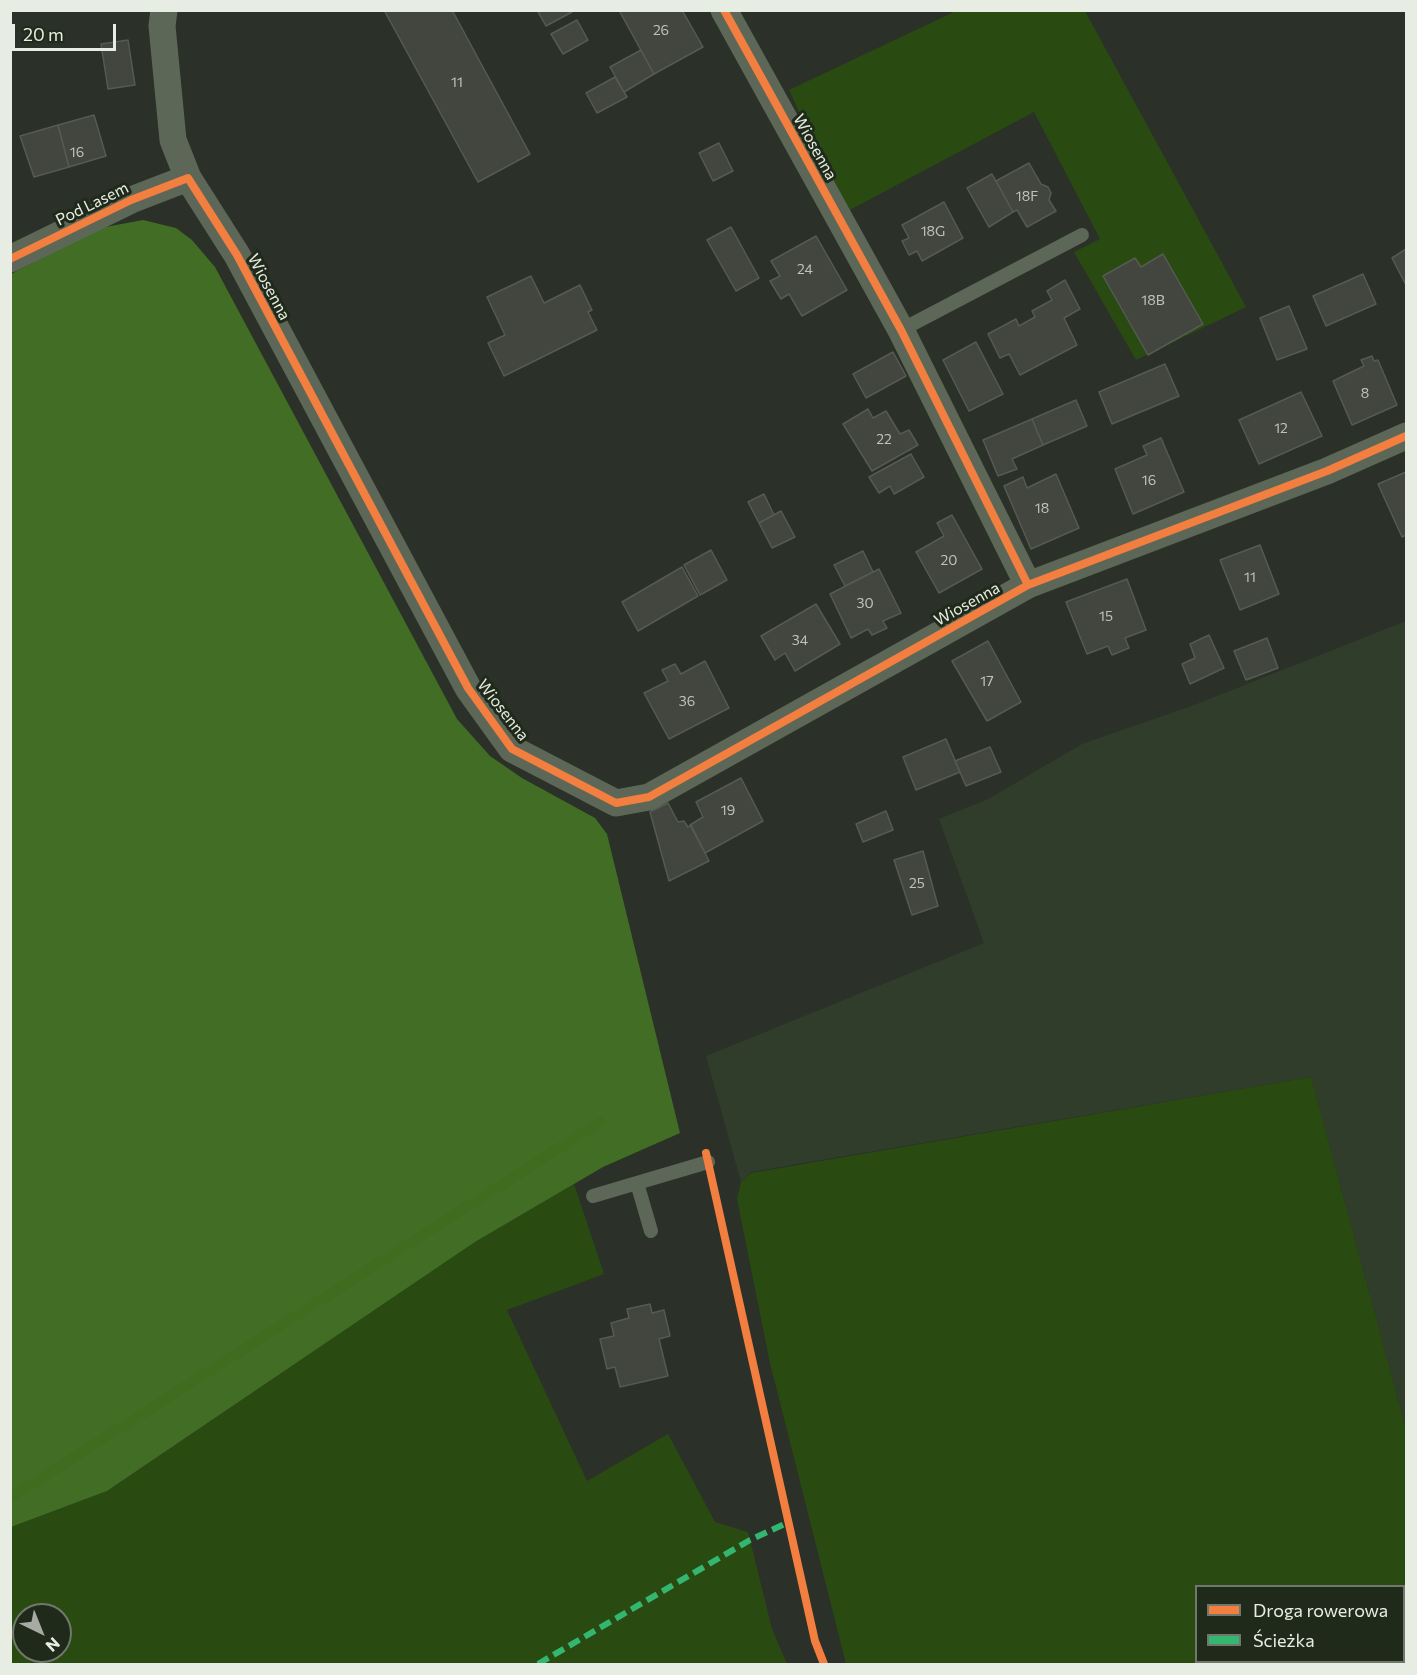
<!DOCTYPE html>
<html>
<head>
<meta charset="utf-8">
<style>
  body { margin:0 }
  #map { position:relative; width:1417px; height:1675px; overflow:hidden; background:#2b3028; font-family:Commissioner,sans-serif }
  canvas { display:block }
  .frame { position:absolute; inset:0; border:12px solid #e7ede3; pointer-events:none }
  .legend { position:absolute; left:1195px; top:1585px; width:210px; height:78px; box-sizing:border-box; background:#202a1b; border:2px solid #70786b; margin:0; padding:8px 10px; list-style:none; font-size:18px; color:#e7ede3 }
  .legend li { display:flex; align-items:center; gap:12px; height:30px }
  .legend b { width:30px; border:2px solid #70786b }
  .north { position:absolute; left:12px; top:1603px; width:60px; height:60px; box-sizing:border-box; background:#202a1b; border:2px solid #70786b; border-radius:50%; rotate:137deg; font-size:16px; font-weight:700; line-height:24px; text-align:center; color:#e7ede3 }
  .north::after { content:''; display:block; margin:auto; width:21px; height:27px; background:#a5aba2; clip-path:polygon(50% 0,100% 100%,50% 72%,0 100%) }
  .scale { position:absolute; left:12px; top:24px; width:104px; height:27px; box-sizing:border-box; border:3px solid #e7ede3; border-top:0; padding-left:8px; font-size:18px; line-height:21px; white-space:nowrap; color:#e7ede3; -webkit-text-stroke:4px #202a1b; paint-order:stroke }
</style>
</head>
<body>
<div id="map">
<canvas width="1417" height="1675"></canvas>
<div class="frame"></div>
<ul class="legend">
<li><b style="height:8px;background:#f27e40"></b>Droga rowerowa</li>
<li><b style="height:8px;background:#33b770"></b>Ścieżka</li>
</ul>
<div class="north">N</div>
<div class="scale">20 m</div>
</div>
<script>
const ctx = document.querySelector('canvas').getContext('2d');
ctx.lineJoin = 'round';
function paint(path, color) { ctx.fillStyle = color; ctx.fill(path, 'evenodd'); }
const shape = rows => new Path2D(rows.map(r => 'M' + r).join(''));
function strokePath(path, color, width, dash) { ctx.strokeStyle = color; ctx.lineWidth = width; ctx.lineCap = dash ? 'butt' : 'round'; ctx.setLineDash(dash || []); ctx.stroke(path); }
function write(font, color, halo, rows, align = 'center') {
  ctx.font = font + ' Commissioner,sans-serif'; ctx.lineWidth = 6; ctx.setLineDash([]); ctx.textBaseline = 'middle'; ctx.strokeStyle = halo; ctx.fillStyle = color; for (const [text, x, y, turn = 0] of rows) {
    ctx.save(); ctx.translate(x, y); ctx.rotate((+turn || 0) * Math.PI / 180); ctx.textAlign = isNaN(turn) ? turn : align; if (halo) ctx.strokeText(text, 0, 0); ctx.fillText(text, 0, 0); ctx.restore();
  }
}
const built = shape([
  [1406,621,1406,1429,1311,1077,751,1172,741,1182,706,1056,984,943,939,819,988,799,1082,744,1194,705]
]);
const green = shape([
  [956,11,1085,11,1246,307,1136,360,1074,252,1100,239,1034,112,846,212,789,90],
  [1311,1077,1406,1429,1406,1664,846,1664,770,1363,737,1199,741,1182,751,1173],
  [1196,1586,1404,1586,1404,1662,1196,1662],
  [574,1184,604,1274,507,1310,587,1481,668,1434,715,1522,748,1532,772,1629,787,1664,11,1664,11,1527,107,1491,475,1242],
  [24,1615,60,1615,60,1651,24,1651]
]);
const forest = shape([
  [143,220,176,228,192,240,215,267,457,719,490,756,522,778,595,818,607,834,680,1133,603,1167,475,1242,107,1491,11,1527,11,274,100,228]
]);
const stream = shape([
  [10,1498,600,1122]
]);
const building = shape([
  [384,10,452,10,530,154,478,182,384,10],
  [537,10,571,10,572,12,546,26,537,10],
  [623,10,682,10,703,47,654,74,620,12,623,10],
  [577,20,588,40,563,54,551,34,577,20],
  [128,40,135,85,108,89,101,44,128,40],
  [641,50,654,74,624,92,610,67,641,50],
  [615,77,627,97,597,113,586,93,615,77],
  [94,115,106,156,69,167,58,125,94,115],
  [58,125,69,167,34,177,20,136,58,125],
  [719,143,733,171,713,181,699,153,719,143],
  [1029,163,1041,184,1048,187,1051,193,1049,200,1056,211,1027,227,1017,210,1013,212,996,181,1029,163],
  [992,174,1013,212,989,227,967,188,992,174],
  [944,202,963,238,922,261,917,251,909,255,902,241,909,238,902,225,944,202],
  [731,227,759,278,736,291,707,240,731,227],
  [816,236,847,290,802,316,789,294,781,299,770,281,780,276,771,261,816,236],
  [1406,249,1406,285,1392,258,1406,249],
  [1163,254,1203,324,1148,355,1103,276,1135,258,1141,267,1163,254],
  [1363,274,1376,304,1326,326,1313,296,1363,274],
  [531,276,544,303,580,285,592,310,588,312,597,330,504,376,488,343,505,335,487,297,531,276],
  [1065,280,1080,309,1064,318,1077,345,1020,375,1009,354,1000,358,988,334,1016,319,1019,326,1035,317,1032,311,1052,300,1047,291,1065,280],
  [1289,306,1307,349,1277,360,1260,318,1289,306],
  [976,342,1003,394,969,411,943,360,976,342],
  [893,352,906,376,866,398,853,374,893,352],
  [1372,356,1374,361,1378,360,1397,405,1352,425,1333,381,1364,366,1361,360,1372,356],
  [1165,364,1179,396,1112,424,1099,392,1165,364],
  [1301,392,1322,436,1259,464,1239,420,1301,392],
  [1076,400,1087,426,1043,445,1032,419,1076,400],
  [868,409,873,418,886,411,900,434,909,430,918,445,872,471,843,424,868,409],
  [1032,419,1043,445,1012,459,1017,469,998,476,983,440,1032,419],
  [1161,438,1184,492,1133,514,1115,469,1147,455,1143,446,1161,438],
  [911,454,924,477,894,494,890,486,879,493,869,477,911,454],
  [1406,472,1406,535,1402,537,1378,484,1406,472],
  [1056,474,1079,528,1031,549,1004,486,1023,477,1027,488,1056,474],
  [764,494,774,515,759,523,748,502,764,494],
  [781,511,795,537,772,548,759,523,781,511],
  [952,515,982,569,939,593,916,552,944,536,937,523,952,515],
  [1260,545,1279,594,1240,610,1220,560,1260,545],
  [711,550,727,580,700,595,684,565,711,550],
  [863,551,873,572,845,586,834,565,863,551],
  [682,567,698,596,638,631,622,602,682,567],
  [879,569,901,613,883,621,887,628,872,635,868,629,851,638,830,594,879,569],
  [1127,579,1146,630,1125,638,1129,648,1112,655,1108,646,1087,654,1066,602,1127,579],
  [816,604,840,644,795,671,785,653,775,660,761,636,816,604],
  [1209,635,1224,668,1190,684,1182,664,1195,658,1190,644,1209,635],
  [1267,638,1278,668,1246,680,1234,651,1267,638],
  [988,641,1021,702,987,721,952,661,988,641],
  [705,661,729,708,669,739,644,693,668,681,662,670,675,664,681,674,705,661],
  [946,739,960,772,916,790,903,757,946,739],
  [990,747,1001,772,966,786,955,761,990,747],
  [741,778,763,821,705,853,690,825,703,817,696,802,741,778],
  [668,803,678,822,684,821,688,827,691,825,709,861,669,881,650,812,668,803],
  [886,811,893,830,863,842,856,824,886,811],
  [923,851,938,906,912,915,894,860,923,851],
  [650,1304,652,1313,664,1310,670,1336,659,1339,668,1376,620,1387,615,1367,607,1369,600,1339,614,1336,611,1323,629,1318,627,1309,650,1304]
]);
const service = shape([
  [901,330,1082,235],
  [637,1183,651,1231],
  [593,1196,708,1162]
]);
const minor = shape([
  [164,10,162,26,173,140,188,178,237,255,468,688,512,749,616,803,649,797,1028,585,1327,471,1406,436],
  [724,10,901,330,1028,585],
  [10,259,131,200,188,178]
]);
const quiet = shape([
  [538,1664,750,1540,789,1522]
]);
const cycleway = shape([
  [724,10,901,330,1028,585],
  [10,259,131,200,188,178,237,255,468,688,512,749,616,803,649,797,1028,585,1327,471,1406,436],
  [706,1153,815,1641,824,1664]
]);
const numberNames = [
  ["26",661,30],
  ["11",457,82],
  ["16",77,152],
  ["18F",1027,196],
  ["18G",933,231],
  ["24",805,269],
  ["18B",1153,300],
  ["8",1365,393],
  ["12",1281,428],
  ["22",884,439],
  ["16",1149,480],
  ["18",1042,508],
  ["20",949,560],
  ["11",1250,577],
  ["30",865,603],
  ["15",1106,616],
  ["34",800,640],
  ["17",987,681],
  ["36",687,701],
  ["19",728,810],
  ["25",917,883]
];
const streetNames = [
  ["Wiosenna",815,147,61],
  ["Pod Lasem",92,204,-26],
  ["Wiosenna",269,287,62],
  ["Wiosenna",967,604,-29],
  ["Wiosenna",503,710,52]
];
paint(built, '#303d2a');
paint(green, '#294b12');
paint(forest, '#416d24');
strokePath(stream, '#3f6c1f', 10);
paint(building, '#42463f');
strokePath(building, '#555a53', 1.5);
strokePath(service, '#5d6758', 14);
strokePath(minor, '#5d6758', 27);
strokePath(quiet, '#33b770', 6, [12, 6]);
strokePath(cycleway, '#f27e40', 8);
write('14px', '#bec3ba', null, numberNames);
write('16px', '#e7ede3', '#202a1b', streetNames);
</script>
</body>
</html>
